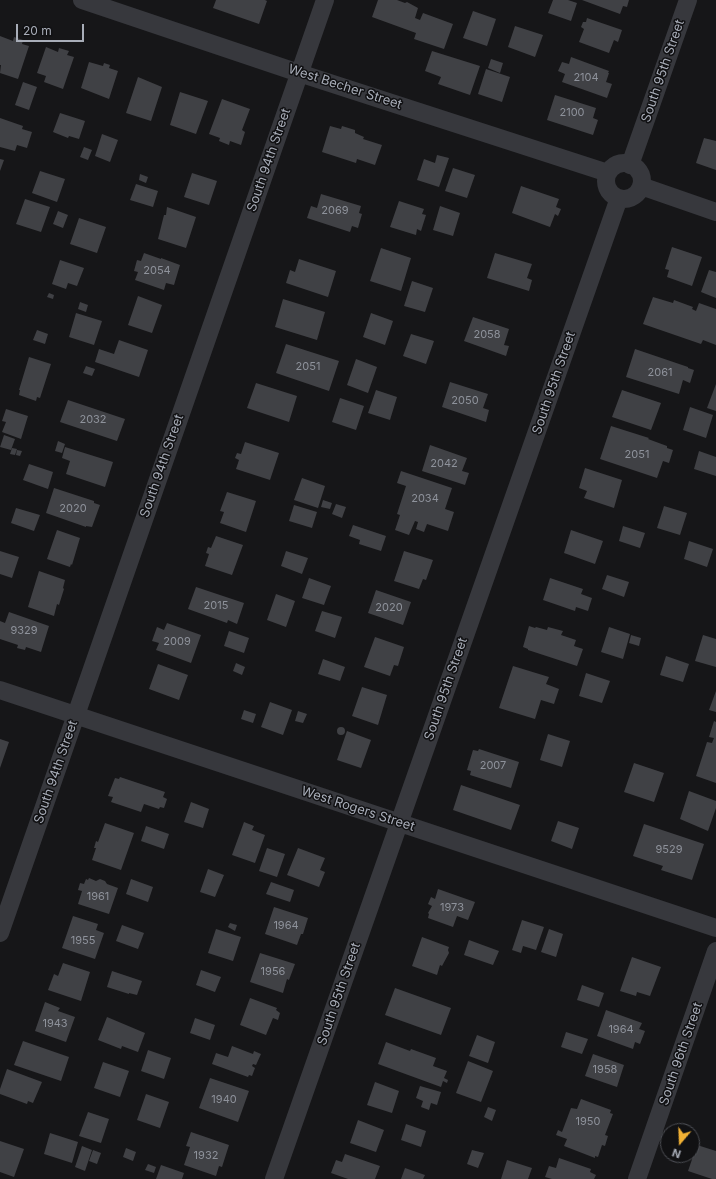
<!DOCTYPE html>
<html>
<head>
<meta charset="utf-8">
<style>
  body { margin:0 }
  #map { position:relative; width:716px; height:1179px; overflow:hidden; background:#161618; font-family:Inter,sans-serif }
  canvas { display:block }
  .north { position:absolute; left:660px; top:1123px; width:40px; height:40px; box-sizing:border-box; background:#111113; border:1px solid #4d4f55; border-radius:50%; rotate:199deg; font-size:11px; font-weight:700; line-height:16px; text-align:center; color:#a8adb8 }
  .north::after { content:''; display:block; margin:auto; width:14px; height:18px; background:#f2b134; clip-path:polygon(50% 0,100% 100%,50% 72%,0 100%) }
  .scale { position:absolute; left:16px; top:24px; width:68px; height:18px; box-sizing:border-box; border:2px solid #a8adb8; border-top:0; padding-left:5px; font-size:12px; line-height:14px; white-space:nowrap; color:#a8adb8; -webkit-text-stroke:3px #111113; paint-order:stroke }
</style>
</head>
<body>
<div id="map">
<canvas width="716" height="1179"></canvas>
<div class="north">N</div>
<div class="scale">20 m</div>
</div>
<script>
const ctx = document.querySelector('canvas').getContext('2d');
ctx.lineJoin = 'round';
function paint(path, color) { ctx.fillStyle = color; ctx.fill(path, 'evenodd'); }
const shape = rows => new Path2D(rows.map(r => 'M' + r).join(''));
function strokePath(path, color, width, dash) { ctx.strokeStyle = color; ctx.lineWidth = width; ctx.lineCap = dash ? 'butt' : 'round'; ctx.setLineDash(dash || []); ctx.stroke(path); }
function write(font, color, halo, rows, align = 'center') {
  ctx.font = font + ' Inter,sans-serif'; ctx.lineWidth = 3; ctx.setLineDash([]); ctx.textBaseline = 'middle'; ctx.strokeStyle = halo; ctx.fillStyle = color; for (const [text, x, y, turn = 0] of rows) {
    ctx.save(); ctx.translate(x, y); ctx.rotate((+turn || 0) * Math.PI / 180); ctx.textAlign = isNaN(turn) ? turn : align; if (halo) ctx.strokeText(text, 0, 0); ctx.fillText(text, 0, 0); ctx.restore();
  }
}
const building = shape([
  [216,0,265,0,267,1,259,24,213,8],
  [378,0,397,0,405,3,407,2,418,8,415,18,420,20,423,13,453,24,444,49,414,39,416,33,372,17],
  [553,0,568,0,577,3,571,21,548,13],
  [582,0,629,0,627,7,623,6,620,14],
  [473,11,496,19,487,46,463,38],
  [587,18,622,30,618,42,614,40,609,53,579,42,584,29,581,27,583,22,586,22],
  [515,26,543,35,535,57,508,47],
  [0,36,13,41,14,37,23,40,22,44,29,46,18,79,0,73,1,65,0,65],
  [46,47,58,52,59,48,69,51,67,55,74,57,63,89,44,82,46,76,37,73],
  [432,51,480,66,470,95,438,84,441,77,425,71],
  [571,57,609,71,608,73,609,73,606,82,612,84,607,98,562,82,565,74,558,71,562,62,569,64],
  [491,59,503,63,500,73,488,68],
  [89,62,103,66,104,63,110,65,109,68,118,71,109,99,81,88],
  [486,69,510,77,502,102,478,94],
  [138,77,162,87,151,121,126,113],
  [23,82,37,87,29,110,15,105],
  [180,92,208,101,196,134,170,125],
  [555,95,596,108,593,118,598,120,593,135,547,120],
  [222,99,250,109,242,130,245,132,241,145,230,141,229,145,219,141,220,138,209,134],
  [60,113,85,121,79,139,69,136,68,138,53,132],
  [0,118,23,126,22,129,32,132,27,148,17,145,15,151,0,147],
  [330,126,341,129,342,126,355,130,355,133,364,137,363,139,382,145,375,165,357,159,356,163,322,152],
  [102,134,118,140,110,162,95,156],
  [704,138,716,141,716,170,696,163],
  [84,147,92,150,88,160,80,157],
  [437,155,449,158,439,187,417,180,424,159,435,163],
  [0,159,4,160,0,171],
  [453,168,475,175,467,198,445,191],
  [40,171,65,179,57,202,32,193],
  [192,173,217,181,209,205,184,197],
  [140,174,148,177,146,183,139,180],
  [136,184,158,191,153,207,130,200],
  [521,186,559,199,556,207,561,209,558,216,555,214,550,227,512,213],
  [321,194,361,206,359,213,362,214,358,228,352,226,350,232,307,218,311,206,317,208],
  [25,199,50,207,41,232,16,224],
  [399,201,424,209,422,214,426,215,421,231,417,229,416,235,390,227],
  [440,206,460,213,453,236,433,230],
  [167,207,196,217,186,248,158,239,164,215,166,215],
  [58,211,68,215,63,228,53,224],
  [79,218,106,227,97,253,70,244],
  [672,247,702,257,692,286,667,277,669,270,665,269],
  [381,248,411,258,401,291,370,281],
  [144,253,161,259,161,258,180,265,174,285,166,283,164,290,135,280,138,272,134,271,137,260,141,261],
  [495,253,532,264,527,278,532,280,529,291,487,278],
  [299,259,336,271,328,297,286,283,290,270,295,272],
  [60,260,84,268,77,286,68,283,66,289,52,284],
  [709,270,716,272,716,298,701,292],
  [412,281,433,288,425,312,404,306],
  [49,293,54,295,53,299,47,297],
  [138,296,162,305,152,333,128,325],
  [653,297,673,303,674,300,693,307,692,309,696,311,699,303,716,309,716,345,703,340,701,344,643,324],
  [283,299,325,312,317,340,275,327],
  [80,302,88,305,86,312,78,309],
  [76,313,102,321,94,345,69,337],
  [371,313,393,321,385,345,363,337],
  [473,317,509,329,504,345,509,346,506,356,464,341],
  [37,330,48,334,45,344,33,340],
  [411,334,434,341,426,364,403,356],
  [119,340,148,350,139,377,95,362,99,349,114,354],
  [286,344,339,361,329,391,276,373],
  [635,349,688,367,688,368,694,370,690,383,683,380,679,394,626,377],
  [29,357,51,364,40,398,37,397,36,401,19,395,20,390,19,390],
  [356,359,377,367,368,393,347,385],
  [86,366,95,369,92,376,83,373],
  [450,382,488,394,483,408,489,410,486,422,442,407],
  [256,383,297,396,289,422,247,408],
  [716,384,716,411,707,408],
  [376,390,397,397,390,420,368,413],
  [622,390,661,403,651,430,612,417],
  [340,398,364,406,356,430,332,422],
  [68,400,125,419,117,441,60,422],
  [690,407,713,415,706,438,683,430],
  [6,409,28,416,21,439,2,432,6,422,2,421],
  [611,426,649,438,648,439,667,446,667,448,673,450,669,463,663,461,657,478,600,459],
  [4,435,15,439,11,450,0,447],
  [58,441,65,444,62,453,55,451],
  [245,442,279,453,270,480,236,469,239,460,235,458,237,453,241,454],
  [430,445,467,458,462,471,469,473,465,485,422,471],
  [65,447,113,462,105,487,66,474,70,461,62,458],
  [12,448,17,449,15,455,10,454],
  [17,450,22,451,20,456,16,455],
  [699,451,716,457,716,476,694,469],
  [29,464,53,472,48,489,23,480],
  [585,468,622,480,614,508,584,498,587,491,579,488],
  [401,471,452,488,445,509,454,512,448,531,427,524,424,532,416,529,418,522,415,521,409,535,395,530,400,515,397,514,406,486,397,483],
  [302,478,325,486,318,508,294,500],
  [54,488,94,501,94,503,100,505,92,527,86,526,86,527,46,513],
  [227,492,256,501,246,532,220,523,224,512,220,511],
  [323,500,332,503,330,509,321,507],
  [336,504,346,507,342,518,332,514],
  [294,505,317,512,312,528,289,521],
  [664,506,687,513,680,535,657,528],
  [16,508,40,515,34,531,11,523],
  [353,525,386,536,381,551,359,544,360,540,349,536],
  [623,526,645,533,640,548,619,541],
  [57,530,80,538,72,565,71,564,70,567,47,559],
  [571,530,603,541,595,564,564,553],
  [216,536,243,545,232,575,205,566,209,554,206,553,208,547,211,548],
  [689,541,713,549,707,567,684,559],
  [0,551,19,557,12,578,0,574],
  [286,551,308,558,302,574,281,566],
  [404,551,433,560,426,580,423,579,419,589,394,581],
  [39,571,65,580,63,588,64,589,59,605,57,604,54,616,28,607],
  [607,575,629,582,624,597,602,589],
  [309,578,331,586,324,605,302,598],
  [550,578,583,589,581,594,592,598,588,611,576,607,575,611,543,600],
  [196,587,244,603,237,624,228,620,227,623,188,609],
  [376,590,411,602,403,625,368,613],
  [276,594,295,601,286,627,267,620],
  [322,611,342,617,335,638,315,631],
  [9,612,49,626,41,652,26,647,25,650,17,648,18,645,0,639,0,621,5,623],
  [167,623,201,635,191,663,156,650,159,643,152,641,157,627,164,630],
  [529,626,535,628,536,627,547,630,548,627,563,631,561,635,576,640,574,646,583,649,577,666,528,650,528,649,523,647],
  [609,627,630,634,623,659,601,652],
  [229,631,249,638,244,653,224,646],
  [631,635,641,638,639,646,629,643],
  [703,635,716,639,716,667,695,661],
  [375,637,404,647,398,666,394,665,390,676,364,667],
  [666,656,689,664,683,682,660,675],
  [323,659,345,667,340,681,318,674],
  [236,663,245,667,242,675,233,671],
  [158,664,188,675,179,700,149,689],
  [513,666,549,677,546,684,559,689,554,704,541,700,535,719,499,708],
  [586,673,610,681,602,703,579,696],
  [362,687,387,695,378,725,352,716],
  [716,691,716,712,709,710],
  [270,702,292,710,283,735,261,727],
  [244,710,256,714,253,723,241,719],
  [298,711,307,714,303,723,295,721],
  [714,721,716,722,716,783,696,776,707,742,712,743,714,738,709,737],
  '337 731a4 4 0 1 1 8 0a4 4 0 1 1-8 0Z',
  [347,731,371,740,361,768,337,760],
  [548,734,570,741,562,767,540,760],
  [0,739,9,742,0,768],
  [479,749,519,762,511,788,470,775,471,771,467,770,473,750,478,751],
  [634,763,664,773,654,802,624,792],
  [120,777,165,792,163,797,167,799,164,808,160,807,159,809,144,804,141,812,111,802,113,797,108,796,115,778,119,779],
  [461,785,520,805,511,830,453,810],
  [689,791,716,801,716,808,708,831,680,819],
  [191,802,209,809,203,828,184,822],
  [558,821,579,828,572,849,551,841],
  [244,822,254,826,252,830,265,835,255,863,232,855],
  [105,823,134,833,121,870,92,860,96,848,94,848,96,841,98,842],
  [644,824,704,844,692,880,661,870,663,866,633,856],
  [146,826,169,834,164,849,141,841],
  [267,848,285,854,277,877,259,871],
  [298,848,325,858,320,870,325,872,319,887,287,875],
  [208,869,224,875,215,897,200,892],
  [89,878,96,881,100,879,105,881,107,884,118,888,109,914,78,904,82,891,78,890,80,883,84,884,86,879,88,880],
  [131,879,153,887,148,902,126,894],
  [271,882,294,890,290,902,266,894],
  [438,889,475,902,468,920,457,916,453,927,428,918,429,914,428,913,432,906,428,904,431,897,435,899],
  [274,907,308,918,303,934,301,934,297,945,265,934],
  [73,916,98,924,96,930,104,933,95,959,62,948],
  [522,920,544,927,536,950,523,946,521,953,512,950],
  [230,923,237,925,235,931,228,927],
  [122,925,144,933,138,949,116,941],
  [216,929,241,937,233,961,208,953],
  [549,929,563,934,556,957,541,952],
  [422,937,449,947,448,950,449,953,442,966,440,965,437,975,412,966],
  [469,940,499,951,493,965,464,955],
  [260,953,295,964,289,980,287,979,283,993,250,982],
  [632,957,661,967,650,996,637,992,636,996,620,991],
  [63,963,90,972,81,1001,48,990,54,974,58,976],
  [201,970,221,977,215,992,196,985],
  [112,971,142,981,137,995,129,993,129,994,107,987],
  [582,985,604,993,599,1007,577,1000],
  [395,988,451,1008,441,1035,385,1015],
  [250,998,277,1008,276,1010,280,1013,278,1020,273,1018,266,1035,240,1025],
  [45,1002,60,1008,58,1011,75,1017,66,1042,35,1031],
  [606,1010,642,1023,639,1029,645,1031,640,1044,635,1042,633,1049,597,1036],
  [107,1017,145,1033,138,1052,122,1046,121,1049,98,1040],
  [195,1018,215,1025,210,1040,190,1033],
  [566,1032,588,1039,582,1054,561,1047],
  [477,1035,495,1042,488,1063,469,1056],
  [23,1041,69,1057,61,1081,14,1065],
  [386,1042,410,1051,411,1049,436,1058,433,1066,447,1071,444,1078,448,1080,447,1083,443,1081,441,1087,378,1064],
  [232,1046,253,1054,254,1051,261,1054,256,1065,253,1064,252,1066,255,1068,252,1076,249,1075,248,1077,212,1064,216,1053,228,1057],
  [148,1050,171,1058,164,1079,141,1071],
  [593,1054,624,1065,617,1087,585,1076],
  [468,1061,493,1071,481,1102,456,1093],
  [103,1062,129,1071,120,1097,94,1088],
  [7,1069,42,1082,33,1103,28,1101,27,1104,0,1094,0,1089],
  [210,1078,249,1091,238,1122,199,1108],
  [375,1082,399,1091,392,1113,367,1105],
  [420,1086,441,1092,437,1105,431,1103,429,1110,421,1107,423,1101,416,1098],
  [146,1094,169,1102,160,1128,137,1120],
  [581,1099,611,1110,610,1113,613,1114,605,1135,608,1136,605,1146,602,1145,598,1157,595,1156,595,1158,564,1146,567,1139,556,1135,558,1130,562,1132,571,1108,577,1109],
  [488,1107,496,1110,492,1121,484,1117],
  [88,1112,109,1119,101,1143,79,1136],
  [358,1120,384,1130,376,1152,350,1143],
  [406,1124,426,1131,421,1147,401,1140],
  [191,1132,229,1145,222,1167,219,1166,216,1176,184,1165,190,1147,186,1146],
  [50,1133,78,1142,72,1163,44,1154],
  [0,1141,24,1149,14,1177,0,1172],
  [697,1145,716,1151,716,1179,712,1179,688,1171],
  [82,1146,92,1150,85,1171,75,1167],
  [126,1148,136,1152,133,1161,123,1157],
  [93,1150,101,1153,97,1164,89,1161],
  [472,1150,484,1153,478,1168,467,1164],
  [345,1154,380,1166,375,1179,348,1179,331,1173,336,1160,342,1162],
  [559,1158,591,1169,590,1172,596,1175,594,1179,552,1179,545,1177,549,1166,556,1168],
  [507,1160,532,1168,528,1179,501,1179],
  [148,1164,156,1167,154,1173,145,1170],
  [161,1165,184,1173,182,1179,156,1179],
  [405,1168,425,1175,423,1179,401,1179]
]);
const street = shape([
  [82,0,299,73,608,173],
  '606 181a18 18 0 1 1 36 0a18 18 0 1 1-36 0Z',
  [630,165,688,0],
  [641,186,716,212],
  [0,690,716,928],
  [0,933,325,0],
  [274,1179,619,198],
  [637,1179,716,951]
]);
const numberNames = [
  ["2104",586,78],
  ["2100",572,113],
  ["2069",335,211],
  ["2054",157,271],
  ["2058",487,335],
  ["2051",308,367],
  ["2061",660,373],
  ["2050",465,401],
  ["2032",93,420],
  ["2051",637,455],
  ["2042",444,464],
  ["2034",425,499],
  ["2020",73,509],
  ["2015",216,606],
  ["2020",389,608],
  ["9329",24,631],
  ["2009",177,642],
  ["2007",493,766],
  ["9529",669,850],
  ["1961",98,897],
  ["1973",452,908],
  ["1964",286,926],
  ["1955",83,941],
  ["1956",273,972],
  ["1943",55,1024],
  ["1964",621,1030],
  ["1958",605,1070],
  ["1940",224,1100],
  ["1950",588,1122],
  ["1932",206,1156]
];
const streetNames = [
  ["South 95th Street",663,71,-71],
  ["West Becher Street",345,87,18],
  ["South 94th Street",269,160,-71],
  ["South 95th Street",554,383,-71],
  ["South 94th Street",162,466,-71],
  ["South 95th Street",446,689,-71],
  ["South 94th Street",56,772,-71],
  ["West Rogers Street",358,809,18],
  ["South 95th Street",339,994,-71],
  ["South 96th Street",681,1054,-71]
];
paint(building, '#404145');
strokePath(street, '#37383d', 18);
write('11px', '#8e929b', null, numberNames);
write('13px', '#a8adb8', '#111113', streetNames);
</script>
</body>
</html>
